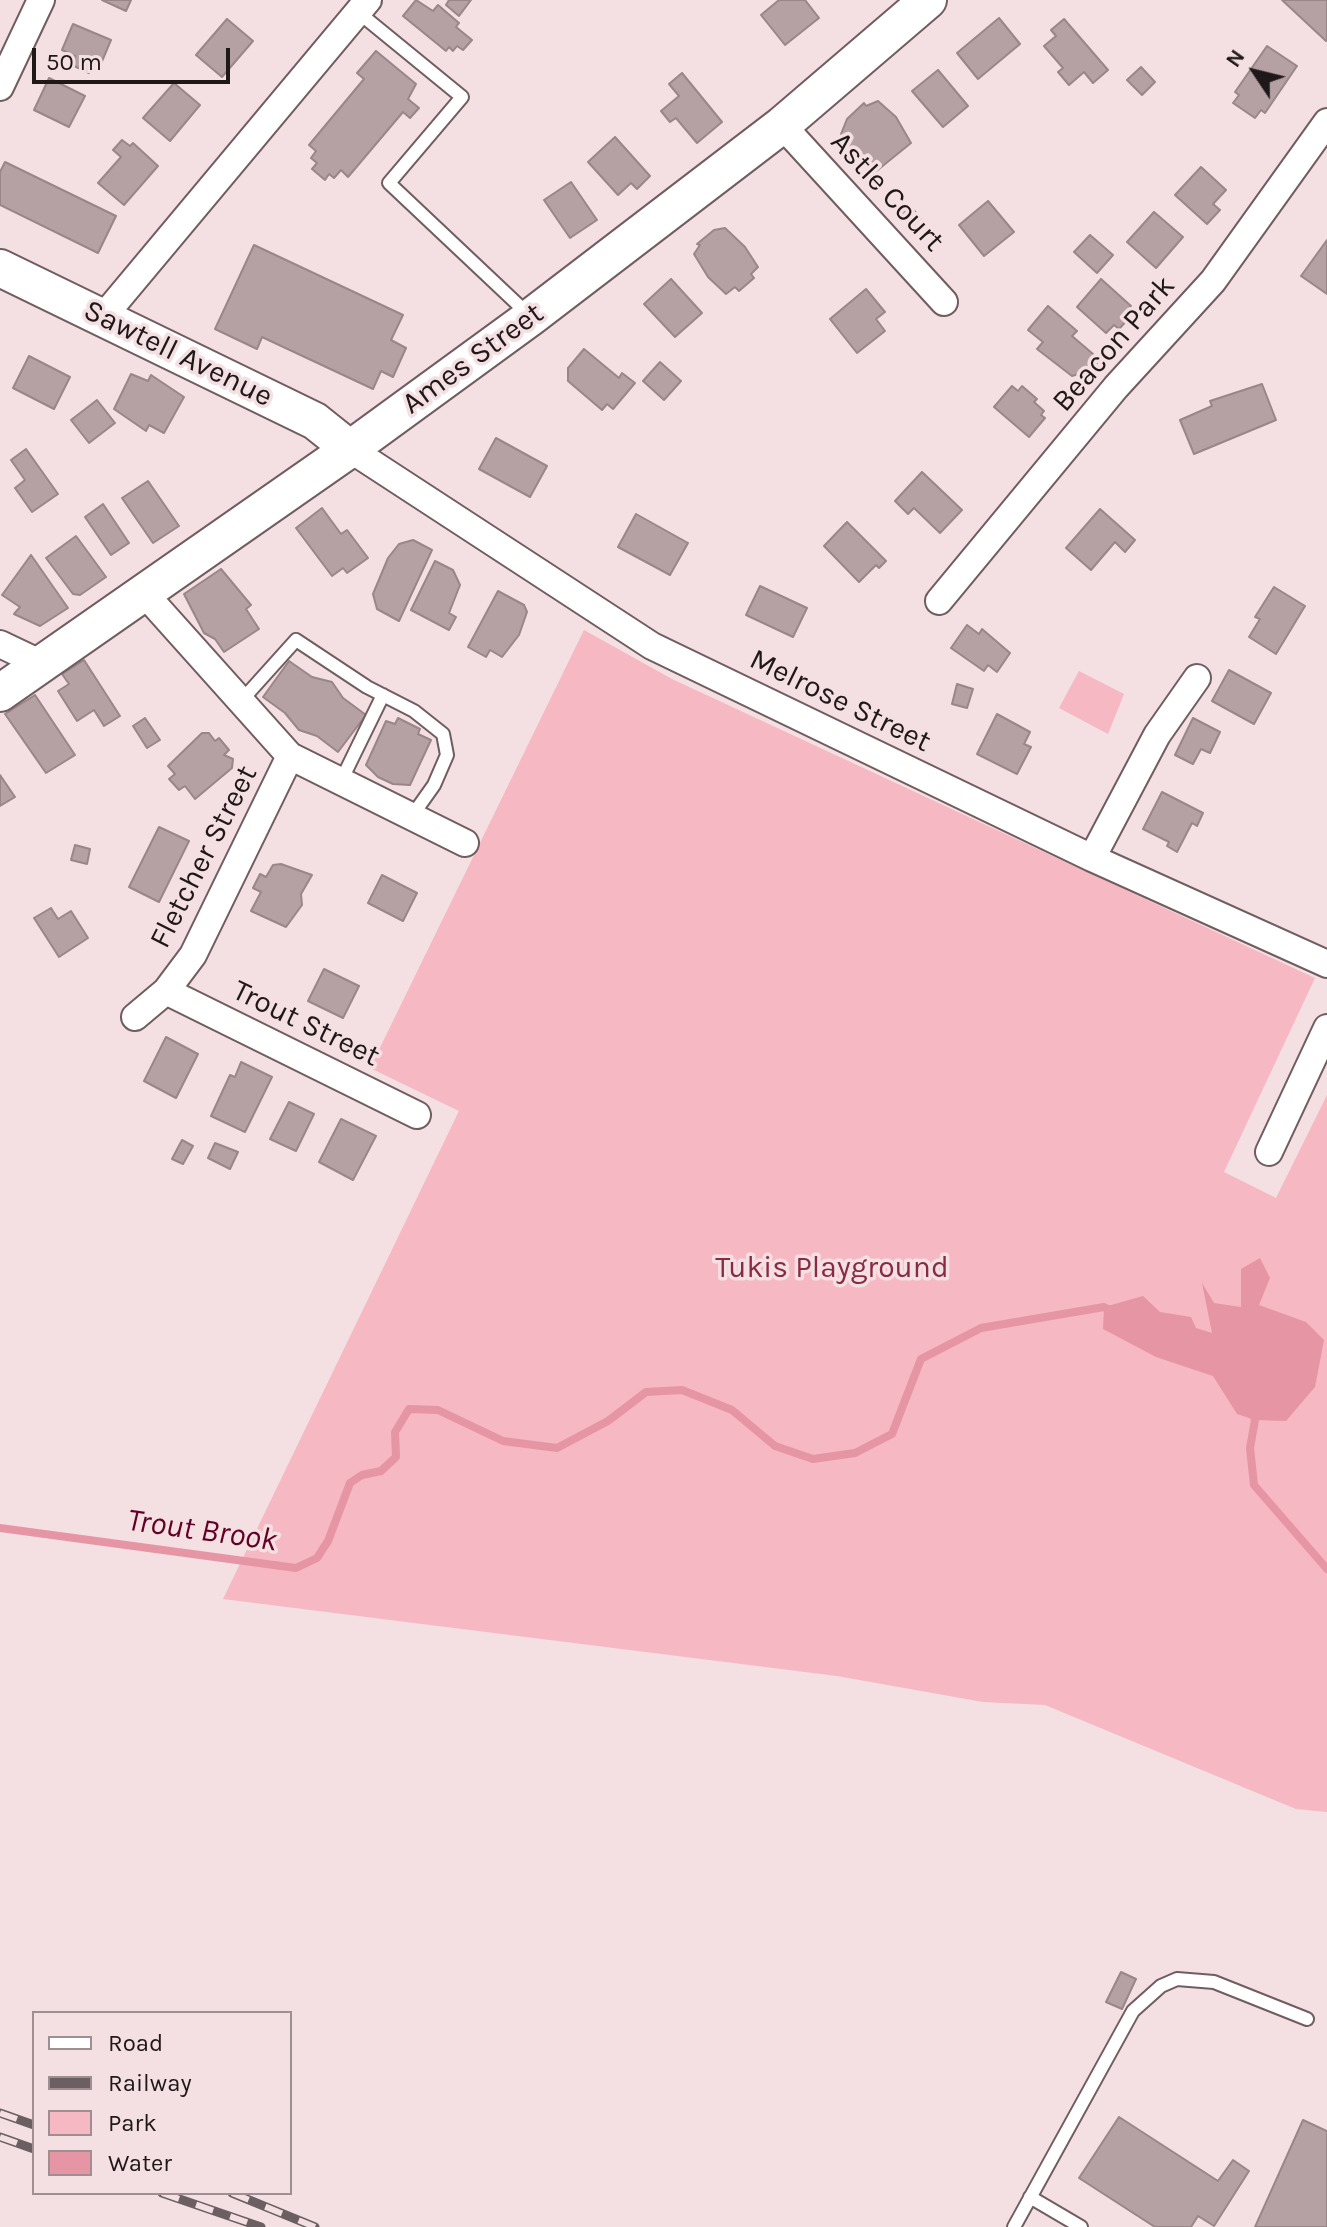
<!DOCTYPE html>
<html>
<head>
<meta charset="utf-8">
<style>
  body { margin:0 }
  #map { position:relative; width:1327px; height:2227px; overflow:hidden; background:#f4dfe2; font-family:Karla,sans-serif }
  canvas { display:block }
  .legend { position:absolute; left:32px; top:2011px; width:260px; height:184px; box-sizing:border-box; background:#f4dfe2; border:2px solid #9f8f92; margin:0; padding:10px 14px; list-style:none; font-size:24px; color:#1f1819 }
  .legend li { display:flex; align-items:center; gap:16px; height:40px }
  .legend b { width:40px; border:2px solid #9f8f92 }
  .north { position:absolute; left:1215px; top:32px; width:80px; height:80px; -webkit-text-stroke:6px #f4dfe2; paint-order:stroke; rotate:305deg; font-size:22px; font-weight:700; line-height:32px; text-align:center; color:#1f1819 }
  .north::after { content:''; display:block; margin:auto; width:28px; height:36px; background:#1f1819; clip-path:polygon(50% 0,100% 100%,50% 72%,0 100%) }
  .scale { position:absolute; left:32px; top:48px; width:198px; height:36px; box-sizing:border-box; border:4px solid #1f1819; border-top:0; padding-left:10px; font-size:24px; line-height:28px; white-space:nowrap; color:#1f1819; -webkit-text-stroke:6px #f4dfe2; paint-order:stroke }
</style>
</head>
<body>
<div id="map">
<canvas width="1327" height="2227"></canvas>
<ul class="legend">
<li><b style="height:10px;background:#fff"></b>Road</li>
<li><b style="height:10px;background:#6b5f61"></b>Railway</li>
<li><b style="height:22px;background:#f6b8c2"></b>Park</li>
<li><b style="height:22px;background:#e695a4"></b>Water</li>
</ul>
<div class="north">N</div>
<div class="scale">50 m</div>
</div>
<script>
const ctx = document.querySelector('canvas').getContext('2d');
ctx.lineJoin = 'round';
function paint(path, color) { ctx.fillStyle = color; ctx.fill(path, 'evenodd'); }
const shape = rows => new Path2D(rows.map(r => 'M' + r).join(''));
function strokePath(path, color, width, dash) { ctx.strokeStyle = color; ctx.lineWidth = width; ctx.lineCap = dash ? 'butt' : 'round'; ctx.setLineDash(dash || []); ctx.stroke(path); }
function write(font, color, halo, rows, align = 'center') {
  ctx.font = font + ' Karla,sans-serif'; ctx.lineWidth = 7; ctx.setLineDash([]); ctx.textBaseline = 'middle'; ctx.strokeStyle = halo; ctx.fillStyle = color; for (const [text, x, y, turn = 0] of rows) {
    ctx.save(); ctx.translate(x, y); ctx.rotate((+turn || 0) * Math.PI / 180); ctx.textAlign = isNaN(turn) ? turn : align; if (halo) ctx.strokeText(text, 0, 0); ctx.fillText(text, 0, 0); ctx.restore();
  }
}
const green = shape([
  [584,630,672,679,1315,978,1224,1172,1276,1198,1327,1095,1327,1812,1296,1809,1045,1705,983,1702,837,1676,223,1599,459,1111,370,1068],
  [1079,671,1124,694,1108,734,1059,708]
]);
const water = shape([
  [1260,1258,1270,1278,1259,1305,1306,1322,1324,1340,1315,1387,1286,1421,1255,1420,1237,1414,1213,1376,1156,1357,1103,1329,1104,1307,1143,1296,1160,1312,1191,1317,1196,1328,1212,1333,1202,1283,1214,1303,1241,1307,1241,1269]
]);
const stream = shape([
  [1252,1411,1255,1420,1250,1448,1254,1485,1327,1569],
  [0,1528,296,1568,317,1558,328,1541,350,1483,362,1475,381,1471,396,1457,395,1432,409,1409,438,1410,503,1441,557,1448,608,1421,646,1392,682,1390,732,1410,775,1446,813,1459,855,1453,892,1434,921,1359,981,1328,1104,1307,1114,1312]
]);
const building = shape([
  [102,0,131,0,126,11,102,0],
  [416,0,433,11,438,5,459,23,456,27,472,40,463,50,457,46,453,51,449,47,446,51,403,16,416,0],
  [471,0,459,16,446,5,449,0,471,0],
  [779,0,805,0,819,18,785,45,761,15,779,0],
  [1282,0,1327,0,1327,39,1326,41,1282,0],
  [999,18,1020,44,978,79,957,53,999,18],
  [227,19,253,41,222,77,196,55,227,19],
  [1064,19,1108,70,1093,83,1084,72,1069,85,1058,72,1063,68,1044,46,1056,36,1051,30,1064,19],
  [73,24,111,40,100,66,93,63,89,73,72,65,75,56,62,50,73,24],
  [1267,46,1297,66,1265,113,1261,110,1255,118,1233,103,1239,95,1235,92,1267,46],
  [376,51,416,84,408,99,419,108,410,118,403,112,348,177,341,170,334,178,329,174,325,180,312,169,317,163,311,158,316,151,309,145,364,79,357,73,376,51],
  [1141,67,1155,82,1142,95,1127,80,1141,67],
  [938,70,968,106,943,127,912,91,938,70],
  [682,73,722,122,697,143,676,118,670,122,661,111,679,96,669,84,682,73],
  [49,78,85,96,69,127,34,110,49,78],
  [174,83,200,105,170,141,143,118,174,83],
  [878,101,896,117,911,143,874,173,853,153,841,134,847,119,864,103,866,106,878,101],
  [615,137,650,176,637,189,631,183,618,195,588,162,615,137],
  [122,140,130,146,133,143,158,166,124,205,98,183,121,157,113,150,122,140],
  [5,162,116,216,98,253,0,205,0,172,5,162],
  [1201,167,1226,190,1213,204,1220,210,1207,224,1175,195,1201,167],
  [571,182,597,220,570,238,544,200,571,182],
  [988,201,1014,232,984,256,959,225,988,201],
  [908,204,921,218,912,226,899,212,908,204],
  [1154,212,1183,237,1156,268,1127,242,1154,212],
  [725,228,745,247,758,267,751,274,754,278,739,291,735,287,726,294,708,277,694,254,700,245,697,244,714,230,725,228],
  [1090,235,1113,255,1097,273,1074,252,1090,235],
  [1327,240,1327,294,1301,276,1327,240],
  [254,245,403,315,391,340,406,348,393,377,381,371,373,389,262,337,257,349,215,329,254,245],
  [671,279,702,313,675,337,644,304,671,279],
  [1101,279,1131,306,1125,313,1129,318,1119,329,1114,325,1106,333,1077,307,1101,279],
  [866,289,885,312,876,319,885,331,857,353,830,319,866,289],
  [1048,306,1077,331,1072,336,1100,360,1091,370,1072,376,1037,349,1043,342,1028,330,1048,306],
  [584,349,619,378,622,373,635,383,613,409,607,404,602,410,568,381,568,368,584,349],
  [29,356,70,377,54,409,13,388,29,356],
  [660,362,681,381,664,400,643,381,660,362],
  [131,374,148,381,151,375,184,397,164,433,149,425,146,431,114,409,131,374],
  [1262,384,1276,420,1194,454,1180,420,1212,406,1210,401,1262,384],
  [1012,386,1018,391,1022,386,1037,399,1034,402,1044,411,1041,415,1045,418,1029,437,994,407,1012,386],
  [97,400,115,423,89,443,71,420,97,400],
  [496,438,547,466,530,497,479,469,496,438],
  [26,449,58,494,32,512,15,488,25,480,11,460,26,449],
  [922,472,962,510,940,533,914,508,908,514,895,501,922,472],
  [148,481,179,526,153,543,122,498,148,481],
  [103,504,129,543,111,555,85,517,103,504],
  [322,508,341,534,347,530,368,558,347,573,343,568,332,576,296,528,322,508],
  [1100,509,1135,540,1125,552,1115,542,1091,570,1066,548,1100,509],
  [636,514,688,543,670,575,618,547,636,514],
  [847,522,886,561,879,568,876,565,859,582,824,546,847,522],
  [76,536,106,577,80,595,73,594,46,558,76,536],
  [413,540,432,550,399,621,377,609,373,594,388,558,399,544,413,540],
  [31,555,68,608,40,626,14,614,20,607,2,595,31,555],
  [435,561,453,570,460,585,449,613,456,617,449,630,411,610,435,561],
  [221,569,251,605,246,609,259,629,224,652,215,639,204,633,184,594,221,569],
  [760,586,807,608,793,637,746,615,760,586],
  [1274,587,1305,606,1276,654,1249,637,1260,619,1255,617,1274,587],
  [498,591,524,605,527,612,519,635,502,657,490,650,486,657,468,647,498,591],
  [967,625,979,634,982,629,1010,653,997,672,988,665,984,671,951,648,967,625],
  [84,660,120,716,104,726,94,710,77,721,58,691,69,684,62,674,84,660],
  [289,661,312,677,332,682,343,698,366,715,338,752,317,736,299,730,285,713,263,697,289,661],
  [1229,670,1271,693,1254,724,1212,701,1229,670],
  [957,684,973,689,967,708,952,704,957,684],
  [35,695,75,755,46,773,5,714,35,695],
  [997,714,1030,732,1024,744,1031,747,1017,774,977,754,997,714],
  [145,718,160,740,147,748,133,726,145,718],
  [398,718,420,729,418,734,431,740,410,785,393,784,378,777,366,765,386,721,395,724,398,718],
  [1193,718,1220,732,1210,753,1201,749,1193,764,1175,755,1193,718],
  [202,733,209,733,215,741,219,738,229,750,224,755,233,759,232,768,195,799,185,786,179,790,169,779,175,774,168,766,202,733],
  [0,775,15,797,0,806,0,775],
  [1162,792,1203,813,1197,826,1192,823,1177,852,1167,846,1169,842,1143,829,1162,792],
  [159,827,189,841,159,902,129,887,159,827],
  [75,845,90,849,87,864,71,860,75,845],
  [281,864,312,875,301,894,302,905,286,927,251,911,261,892,253,888,260,874,266,877,273,865,281,864],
  [382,875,417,893,403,921,368,903,382,875],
  [51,908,58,919,71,911,88,938,59,957,34,918,51,908],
  [324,969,359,986,343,1018,308,1001,324,969],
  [166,1037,198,1054,176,1098,144,1081,166,1037],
  [241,1062,272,1077,245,1132,211,1116,230,1075,235,1077,241,1062],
  [289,1102,314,1114,296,1151,270,1139,289,1102],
  [341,1119,376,1136,353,1180,319,1162,341,1119],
  [182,1140,193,1146,183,1164,172,1159,182,1140],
  [215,1143,238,1152,230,1169,208,1158,215,1143],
  [1121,1972,1136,1979,1122,2009,1106,2002,1121,1972],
  [1119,2117,1218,2181,1233,2160,1249,2171,1214,2226,1198,2216,1191,2227,1155,2227,1079,2178,1119,2117],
  [1303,2120,1327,2131,1327,2227,1255,2227,1303,2120]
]);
const lane = shape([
  [358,12,462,97,389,183,529,315],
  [242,700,296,640,367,687,414,711,443,734,447,755,434,785,412,816],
  [341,781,383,695],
  [1030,2197,1081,2227],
  [1014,2227,1133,2011,1161,1986,1177,1979,1214,1982,1307,2019]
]);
const street = shape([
  [0,87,41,0],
  [782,125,944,302],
  [103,317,368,0],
  [350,449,652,646,1092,858,1327,964],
  [144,593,290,756,465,843],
  [939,601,1116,387,1213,281,1327,122],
  [0,644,42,664],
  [1092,858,1157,735,1197,678],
  [166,991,417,1115],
  [135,1017,166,991,193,955,290,756],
  [1269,1152,1327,1028]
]);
const secondary = shape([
  [0,268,315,421,350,449],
  [0,693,350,449,531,317,782,125,928,0]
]);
const rail = shape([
  [0,2113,34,2125],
  [0,2137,34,2149],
  [162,2193,261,2227],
  [232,2193,315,2227]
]);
const streetNames = [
  ["Astle Court",887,192,47],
  ["Beacon Park",1114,344,-49],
  ["Sawtell Avenue",178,354,26],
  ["Ames Street",473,359,-36],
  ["Melrose Street",840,701,26],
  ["Fletcher Street",204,857,-63],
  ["Trout Street",306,1024,26]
];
const parkNames = [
  ["Tukis Playground",832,1268]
];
const waterNames = [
  ["Trout Brook",202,1531,8]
];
paint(green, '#f6b8c2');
paint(water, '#e695a4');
strokePath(stream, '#e695a4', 8);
paint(building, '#b5a1a4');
strokePath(building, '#9a8689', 2);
strokePath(lane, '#705d60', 16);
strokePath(street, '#705d60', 30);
strokePath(secondary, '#705d60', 40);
strokePath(lane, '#fff', 12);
strokePath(street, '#fff', 26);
strokePath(secondary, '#fff', 36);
strokePath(rail, '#6b5f61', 9);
strokePath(rail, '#f4dfe2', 6, [18]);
write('30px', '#1f1819', '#f4dfe2', streetNames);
write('30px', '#882a44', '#f4dfe2', parkNames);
write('italic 32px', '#630027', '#f4dfe2', waterNames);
</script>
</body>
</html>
